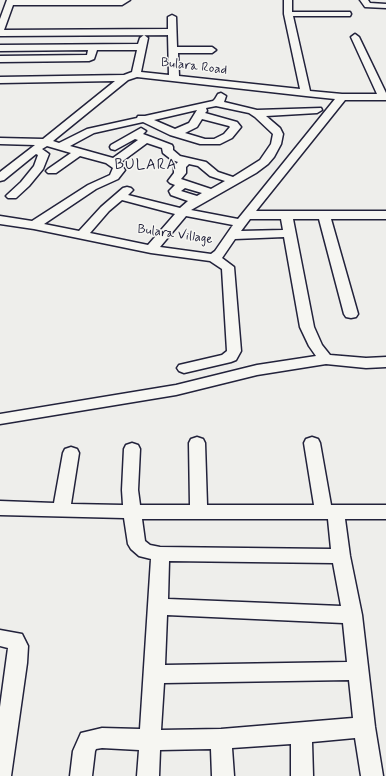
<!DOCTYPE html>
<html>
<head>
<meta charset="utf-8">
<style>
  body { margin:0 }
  canvas { display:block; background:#eeeeeb }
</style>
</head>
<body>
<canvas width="386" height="776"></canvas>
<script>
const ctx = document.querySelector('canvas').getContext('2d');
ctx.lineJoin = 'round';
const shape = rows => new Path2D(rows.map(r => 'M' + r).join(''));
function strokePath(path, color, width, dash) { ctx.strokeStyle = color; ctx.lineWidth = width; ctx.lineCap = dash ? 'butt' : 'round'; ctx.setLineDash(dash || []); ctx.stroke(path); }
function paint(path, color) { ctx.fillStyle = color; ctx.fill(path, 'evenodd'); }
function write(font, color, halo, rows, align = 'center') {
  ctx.font = font + ' Mynerve,sans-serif'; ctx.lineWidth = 3; ctx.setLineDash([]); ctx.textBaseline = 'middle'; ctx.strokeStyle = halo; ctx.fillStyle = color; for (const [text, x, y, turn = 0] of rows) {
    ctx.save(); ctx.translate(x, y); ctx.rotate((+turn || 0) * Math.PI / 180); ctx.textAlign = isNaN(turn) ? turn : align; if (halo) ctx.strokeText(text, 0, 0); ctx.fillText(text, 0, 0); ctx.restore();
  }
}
const minor = shape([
  [7,0,130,0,122,5,13,5,4,30,168,29,168,17,172,15,176,17,177,47,212,47,216,50,212,53,178,53,179,76,300,89,284,14,284,0,292,0,292,12,350,12,351,14,350,16,293,16,310,91,342,94,377,94,351,37,355,34,359,37,386,93,386,100,345,100,256,211,386,211,386,219,331,219,358,314,356,317,351,318,346,317,344,314,319,219,293,219,314,327,322,345,330,355,366,358,386,357,386,367,366,368,326,364,257,375,176,395,0,424,0,414,176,385,257,365,316,356,309,346,300,327,284,237,235,239,222,258,234,267,241,351,236,360,231,362,184,373,179,371,177,368,179,365,222,355,227,351,222,269,210,261,151,253,34,229,0,224,0,216,32,221,88,185,110,175,113,168,106,163,80,156,56,173,48,173,46,171,48,169,71,153,47,146,42,149,49,154,43,169,29,186,16,198,8,198,6,196,8,194,21,182,34,166,38,155,36,154,4,180,0,181,0,172,35,145,0,144,0,138,43,139,115,81,0,83,0,77,124,75,132,72,137,50,97,50,94,59,89,61,0,62,0,56,87,55,88,50,0,51,0,45,138,44,140,38,144,35,148,38,141,72,169,75,168,35,0,36,0,19,7,0],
  [137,77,306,96,335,99,238,219,191,210,256,173,268,164,274,157,281,144,283,134,280,128,266,116,317,113,322,110,321,108,257,110,224,102,226,96,221,93,218,94,215,99,213,101,145,116,138,116,137,118,87,129,59,143,53,141,128,80,137,77],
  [216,106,249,113,255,117,273,134,271,144,260,160,233,177,218,172,206,162,180,156,173,150,173,147,172,145,143,134,146,131,141,128,111,145,110,147,111,149,115,150,135,139,138,140,113,158,70,146,94,133,143,122,170,135,200,144,220,144,232,138,241,127,237,122,205,113,207,111,206,108,216,106],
  [197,110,189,123,175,129,154,120,197,110],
  [202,119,229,126,230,127,224,134,214,139,205,139,185,133,197,127,202,119],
  [147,143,162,148,163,153,172,160,178,162,174,166,174,173,168,181,170,183,175,185,169,191,171,195,188,201,180,208,128,195,133,190,131,188,127,187,123,188,101,207,79,231,44,224,96,189,118,179,125,170,120,163,147,143],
  [189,164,198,166,210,176,225,181,211,189,181,179,186,173,186,167,189,164],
  [185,188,202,193,197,196,181,191,185,188],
  [122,200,175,214,148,245,90,233,109,211,122,200],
  [186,216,233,225,215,251,211,254,160,247,186,216],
  [250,219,281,219,283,230,241,231,250,219],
  [360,0,368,0,370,3,386,4,386,8,365,7,360,0],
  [197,437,203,439,205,443,207,505,314,505,304,443,306,439,312,437,318,439,320,443,331,505,386,505,386,519,345,519,350,556,362,615,375,727,383,776,361,776,355,738,312,742,313,776,291,776,291,744,232,748,234,776,212,776,211,749,160,750,159,776,137,776,139,750,102,748,96,749,95,751,92,776,70,776,73,751,81,733,102,728,140,729,151,559,139,556,131,549,128,544,124,518,0,515,0,501,54,503,63,453,65,449,71,447,77,449,79,453,71,504,123,505,122,490,124,449,126,445,132,443,138,445,140,449,138,490,140,505,190,505,189,443,191,439,197,437],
  [142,519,328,519,331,549,160,547,150,545,145,541,142,519],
  [169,561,333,563,341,606,168,599,169,561],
  [167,615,343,623,347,662,165,665,167,615],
  [349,680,353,718,221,729,161,730,164,683,349,680],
  [0,630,22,634,28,646,27,663,11,776,0,776,0,707,8,648,0,646,0,630]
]);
const farStreetnames = [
  ["Bulara Road",194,67,7],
  ["Bulara Village",175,235,8]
];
const farQuarternames = [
  ["BULARA",146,166]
];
strokePath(minor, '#22223b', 3);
paint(minor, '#f6f6f2');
write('13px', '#22223b', '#f6f6f2', farStreetnames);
ctx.letterSpacing = '1px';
write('15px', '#22223b', '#f6f6f2', farQuarternames);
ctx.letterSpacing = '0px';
</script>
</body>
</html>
